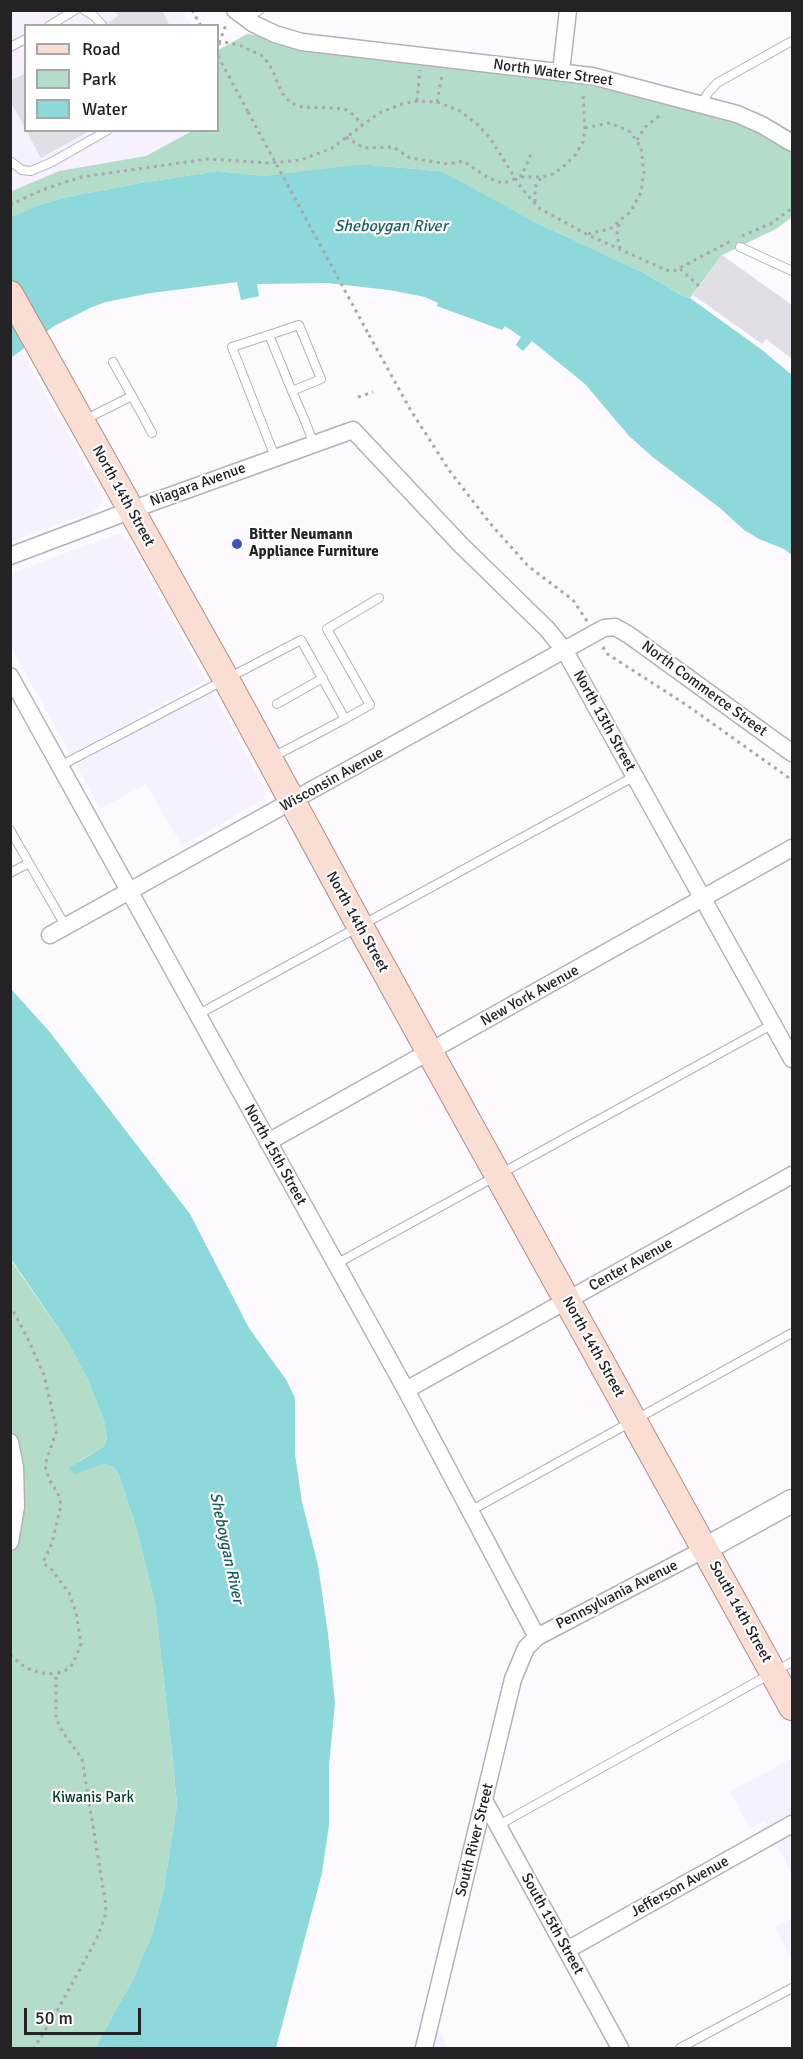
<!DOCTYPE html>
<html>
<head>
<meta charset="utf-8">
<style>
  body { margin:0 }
  #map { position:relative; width:803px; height:2059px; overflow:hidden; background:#fcfaff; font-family:Signika,sans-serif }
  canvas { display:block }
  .frame { position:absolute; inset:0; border:12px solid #242225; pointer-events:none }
  .legend { position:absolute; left:24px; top:24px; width:195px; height:108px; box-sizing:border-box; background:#fff; border:2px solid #a7a7a8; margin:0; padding:8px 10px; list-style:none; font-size:18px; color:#242225 }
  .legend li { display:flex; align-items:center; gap:12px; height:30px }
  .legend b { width:30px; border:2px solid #a7a7a8 }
  .scale { position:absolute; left:24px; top:2008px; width:117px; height:27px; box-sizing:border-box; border:3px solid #242225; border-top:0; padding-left:8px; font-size:18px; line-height:21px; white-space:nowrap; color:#242225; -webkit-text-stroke:4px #fff; paint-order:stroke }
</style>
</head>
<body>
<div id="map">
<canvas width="803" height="2059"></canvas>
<div class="frame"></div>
<ul class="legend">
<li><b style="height:8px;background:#faded4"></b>Road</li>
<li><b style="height:16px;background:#b4ddc9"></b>Park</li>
<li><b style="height:16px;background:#8cd8da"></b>Water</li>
</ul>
<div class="scale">50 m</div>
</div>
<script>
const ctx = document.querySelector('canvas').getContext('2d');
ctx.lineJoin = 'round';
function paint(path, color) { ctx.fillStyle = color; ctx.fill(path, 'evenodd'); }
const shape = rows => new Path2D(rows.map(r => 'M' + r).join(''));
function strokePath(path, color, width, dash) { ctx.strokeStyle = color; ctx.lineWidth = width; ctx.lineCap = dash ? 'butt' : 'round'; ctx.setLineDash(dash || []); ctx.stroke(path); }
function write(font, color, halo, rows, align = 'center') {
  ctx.font = font + ' Signika,sans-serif'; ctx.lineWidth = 4.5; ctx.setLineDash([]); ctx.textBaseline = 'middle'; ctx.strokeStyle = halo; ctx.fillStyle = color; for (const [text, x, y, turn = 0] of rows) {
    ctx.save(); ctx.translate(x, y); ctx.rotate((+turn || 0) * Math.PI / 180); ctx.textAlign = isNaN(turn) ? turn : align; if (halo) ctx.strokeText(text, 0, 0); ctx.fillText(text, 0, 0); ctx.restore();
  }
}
const built = shape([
  [11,11,183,11,191,25,26,26,26,130,193,132,146,156,59,171,11,192],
  [21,350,103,497,101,505,94,511,11,542,11,358],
  [118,534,127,538,206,680,70,755,11,646,11,573],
  [210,689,263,785,265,793,263,800,182,846,146,784,100,809,76,765],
  [792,1758,792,1874,764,1821,750,1829,730,1792],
  [792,1918,792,1961,775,1927],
  [438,2026,448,2048,433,2048]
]);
const green = shape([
  [247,34,585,76,764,128,792,153,792,217,776,229,722,255,690,298,681,295,644,273,533,221,438,171,371,165,264,176,218,171,140,183,67,197,36,206,11,218,10,192,59,171,146,156,192,131,218,130,218,50],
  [10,1259,68,1342,88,1380,104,1421,107,1439,104,1446,78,1462,91,1468,104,1464,114,1467,119,1475,137,1530,155,1604,171,1743,177,1806,164,1888,152,1935,132,1981,95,2048,11,2048]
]);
const water = shape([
  [355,165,371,165,438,171,448,175,533,221,644,273,681,295,690,298,762,350,792,375,792,555,784,549,759,539,744,530,720,508,654,458,629,436,585,384,532,341,523,351,516,345,521,337,505,326,502,330,437,306,438,303,425,297,389,290,327,283,257,284,259,296,241,300,237,282,151,293,106,302,92,307,54,326,11,358,10,218,36,206,67,197,140,183,218,171,264,176],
  [10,988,49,1031,190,1214,249,1328,287,1381,295,1398,295,1454,302,1502,318,1565,328,1634,335,1703,329,1766,329,1825,322,1873,276,2048,95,2048,132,1981,152,1935,164,1888,177,1805,171,1743,155,1604,137,1530,119,1475,114,1467,104,1464,74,1474,69,1468,104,1446,107,1439,104,1421,88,1380,68,1342,11,1259]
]);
const building = shape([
  [114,10,162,10,170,26,109,26,108,23,118,16],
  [26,73,26,129,10,101,10,81],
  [26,130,91,130,41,158],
  [722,255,792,305,792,359,766,339,762,344,693,295]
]);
const path = shape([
  [192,10,201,26],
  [219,43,227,22],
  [218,44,224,42,239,45,263,56,272,69,282,93,291,103,302,107,335,108,347,110,355,116,362,125],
  [218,56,248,112],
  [417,101,420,70],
  [437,102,442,75],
  [585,128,608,123,618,126,630,132,641,147,644,172,641,192,631,211,610,229,587,234],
  [346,137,364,148,393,147,410,158,448,164,463,161,487,177,502,183,510,181,522,175,531,154],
  [637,140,645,127,659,116],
  [521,177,542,177,553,174,563,167,576,154,583,142,585,129,583,96],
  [535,202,535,187,541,178],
  [10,205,42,190,81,177,208,159,269,163,301,160,332,148,379,113,402,104,417,101,437,102,460,111,478,125,490,138,522,189,539,208,586,234,666,270,674,271,731,241],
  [619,224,617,234,620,249],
  [742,236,772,223,792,208],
  [680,269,699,286],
  [369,335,410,409,449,470,489,522,528,566,573,600,587,621],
  [358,397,373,392],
  [603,647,606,653,688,706,792,780],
  [10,1305,28,1339,44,1375,56,1427,56,1432,45,1465,48,1477,59,1496,61,1505,52,1543,43,1563,52,1570,69,1593,76,1612,81,1644,73,1664,66,1670,56,1674,56,1718,62,1731,82,1759,106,1906,105,1916,97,1938,56,2013,34,2048],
  [10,1655,26,1668,41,1673,56,1674]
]);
const lane = shape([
  [84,10,94,16,103,26],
  [246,18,260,10],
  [49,26,75,10],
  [10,47,26,39],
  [701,105,708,93,717,83,792,41],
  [10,161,22,170,31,171,52,162,108,130],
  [740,247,792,271],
  [269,335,232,347,275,457],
  [292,391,321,379,299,325,269,335,292,391,305,421,314,444],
  [132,396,152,433],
  [84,420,132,396,113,362],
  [277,704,323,678],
  [345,719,370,705,327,629,379,598],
  [60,766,301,640,345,719,271,758],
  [10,830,66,927],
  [10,873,29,863],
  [197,1015,635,776],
  [336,1264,773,1024],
  [470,1511,792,1333],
  [497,1826,792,1662],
  [680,2048,792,1988]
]);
const street = shape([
  [235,10,254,24,275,34,302,42,592,76,737,114,762,125,792,143],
  [561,72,568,10],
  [10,556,153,502,353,430,460,544,547,629,565,651,792,1059],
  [10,676,406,1390,537,1637],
  [50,935,604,628,615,627,629,635,792,753],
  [268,1142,792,848],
  [406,1390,792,1175],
  [10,1442,15,1467,16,1507,10,1542],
  [484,1800,620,2048],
  [567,1950,792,1824],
  [424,2048,513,1679,526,1648,537,1637,705,1549]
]);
const secondary = shape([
  [705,1549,792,1501]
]);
const primary = shape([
  [10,294,226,679,360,926,792,1707]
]);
const pathBridge = shape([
  [248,112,369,335]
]);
const markers = [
  [237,544,6,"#3a54c6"]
];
const streetNames = [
  ["North Water Street",553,73,8],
  ["Niagara Avenue",198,485,-20],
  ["North 14th Street",123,496,61],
  ["North Commerce Street",704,689,36],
  ["North 13th Street",604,721,61],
  ["Wisconsin Avenue",332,780,-29],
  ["North 14th Street",357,922,61],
  ["New York Avenue",530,996,-29],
  ["North 15th Street",275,1155,61],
  ["Center Avenue",631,1265,-29],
  ["North 14th Street",593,1347,61],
  ["Pennsylvania Avenue",617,1595,-27],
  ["South 14th Street",740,1612,61],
  ["South River Street",475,1840,-76],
  ["Jefferson Avenue",680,1887,-29],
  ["South 15th Street",552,1924,61]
];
const poiNames = [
  ["Bitter Neumann",249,535],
  ["Appliance Furniture",249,552]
];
const parkNames = [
  ["Kiwanis Park",93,1798]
];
const waterNames = [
  ["Sheboygan River",391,227],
  ["Sheboygan River",226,1548,78]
];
paint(built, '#f7f0ff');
paint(green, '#b4ddc9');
paint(water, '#8cd8da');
paint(building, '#e1dee5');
strokePath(lane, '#b4b0b8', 10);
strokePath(street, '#b4b0b8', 19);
strokePath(secondary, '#b4b0b8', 25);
strokePath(primary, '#ad8e84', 28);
strokePath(path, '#a9a7ab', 3, [3, 4.5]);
strokePath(lane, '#fff', 8);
strokePath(street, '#fff', 16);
strokePath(secondary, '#fff', 22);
strokePath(primary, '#faded4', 26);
strokePath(pathBridge, '#a9a7ab', 3, [3, 4.5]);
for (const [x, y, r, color] of markers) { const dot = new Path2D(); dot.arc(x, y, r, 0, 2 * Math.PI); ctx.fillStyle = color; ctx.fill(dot); strokePath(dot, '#fff', 2); }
write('15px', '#242225', '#fff', streetNames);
write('bold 15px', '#242225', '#fff', poiNames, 'left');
write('15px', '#003725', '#fff', parkNames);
write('italic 16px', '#1c5c5e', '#fff', waterNames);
</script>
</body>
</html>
